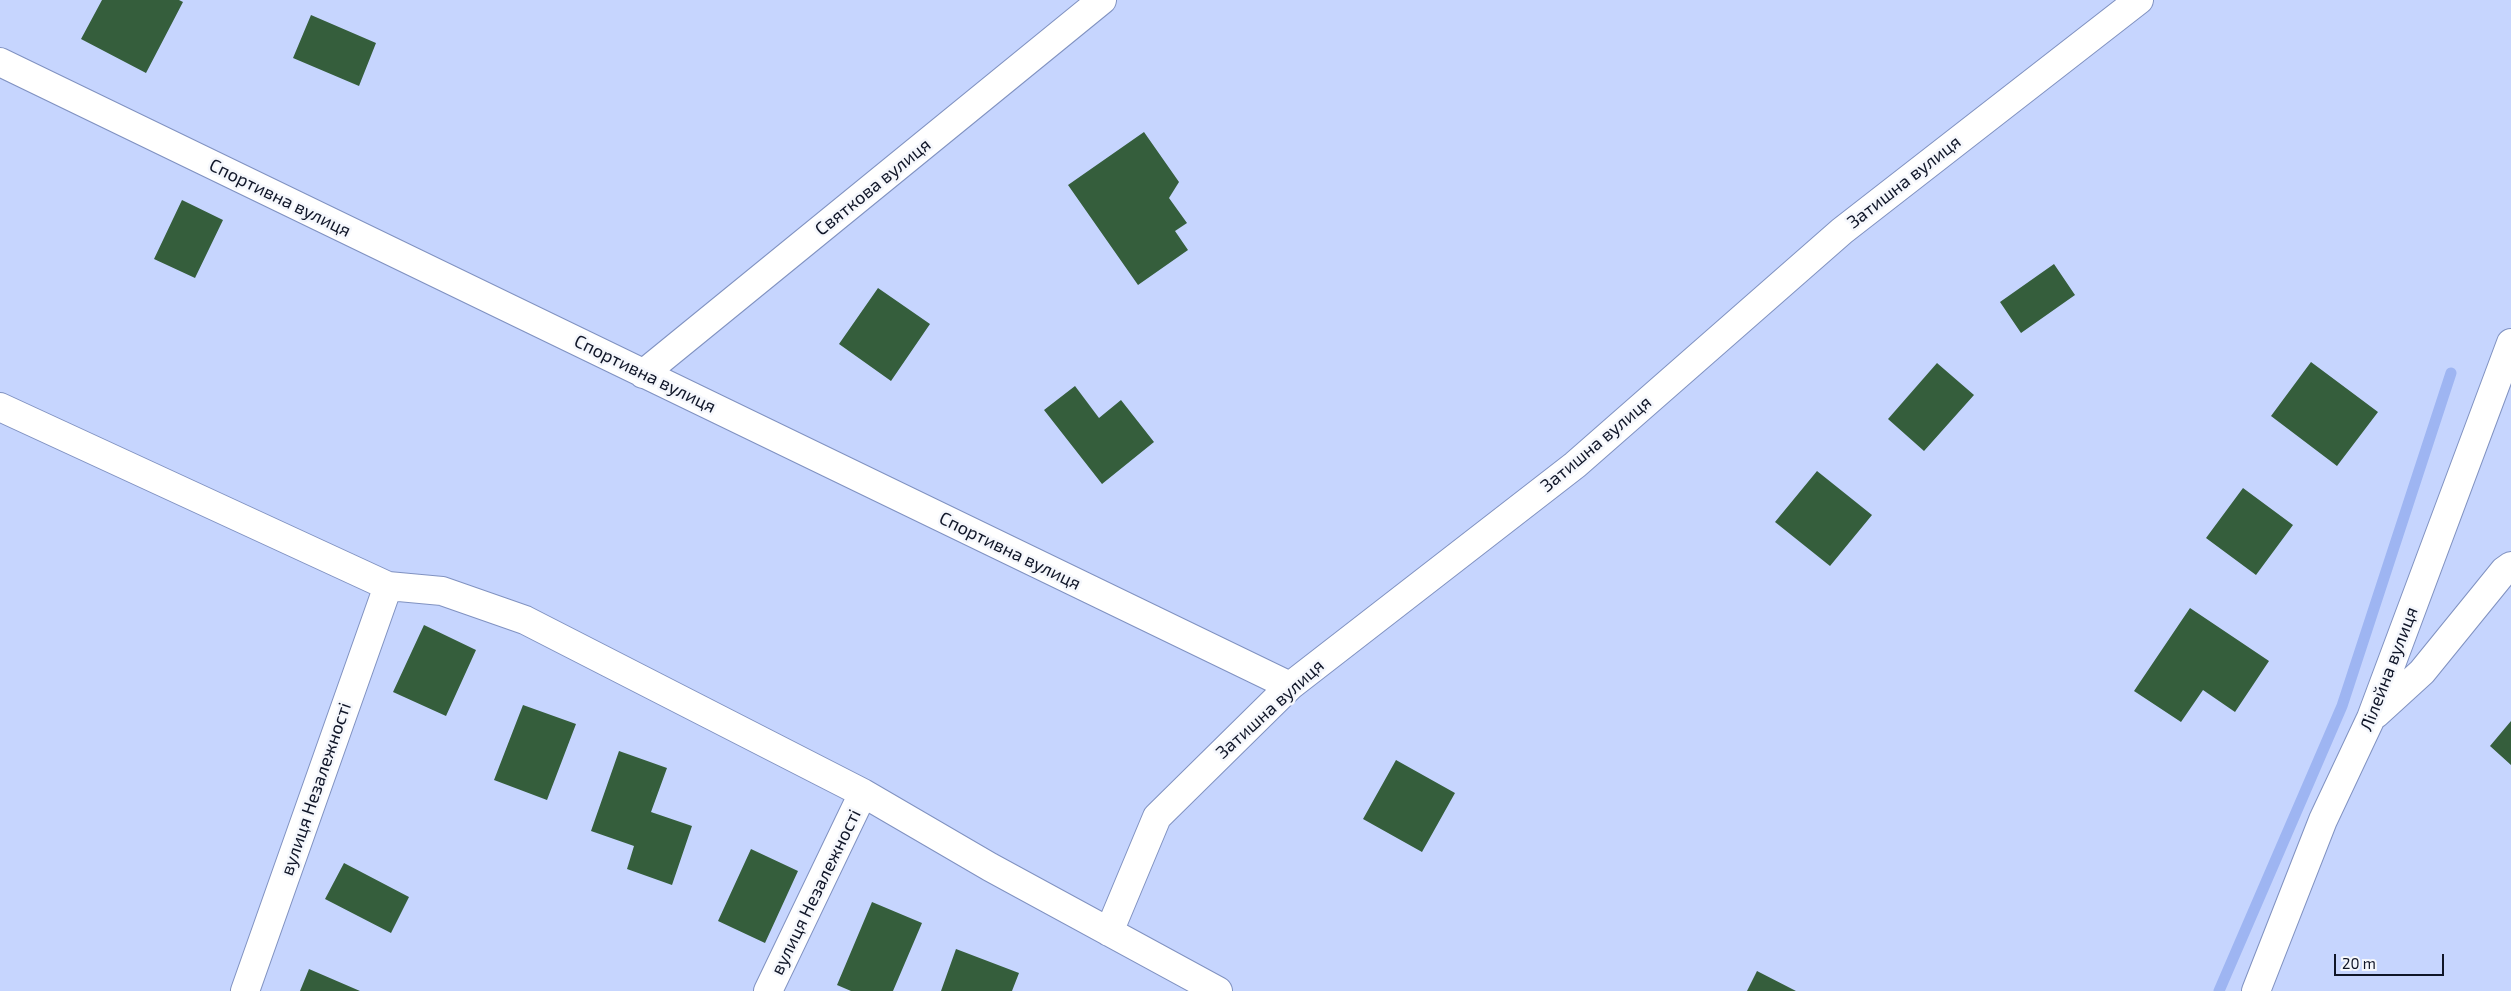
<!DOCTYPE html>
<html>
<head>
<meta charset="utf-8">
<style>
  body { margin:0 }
  #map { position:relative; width:2511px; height:991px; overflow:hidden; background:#c6d5fe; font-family:"Exo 2",sans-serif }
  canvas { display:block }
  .scale { position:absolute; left:2334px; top:954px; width:110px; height:22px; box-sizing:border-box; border:2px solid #101628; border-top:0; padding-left:6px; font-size:15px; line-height:18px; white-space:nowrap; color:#101628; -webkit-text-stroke:4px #f5f7fc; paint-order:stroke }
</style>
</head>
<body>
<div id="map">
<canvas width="2511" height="991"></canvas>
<div class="scale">20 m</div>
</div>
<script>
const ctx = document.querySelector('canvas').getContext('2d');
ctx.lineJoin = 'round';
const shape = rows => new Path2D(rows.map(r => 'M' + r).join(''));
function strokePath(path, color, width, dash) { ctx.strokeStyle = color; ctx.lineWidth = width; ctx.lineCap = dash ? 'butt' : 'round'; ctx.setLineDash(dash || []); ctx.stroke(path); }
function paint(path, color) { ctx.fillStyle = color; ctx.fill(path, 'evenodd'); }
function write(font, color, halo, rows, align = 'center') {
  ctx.font = font + ' "Exo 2",sans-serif'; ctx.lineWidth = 5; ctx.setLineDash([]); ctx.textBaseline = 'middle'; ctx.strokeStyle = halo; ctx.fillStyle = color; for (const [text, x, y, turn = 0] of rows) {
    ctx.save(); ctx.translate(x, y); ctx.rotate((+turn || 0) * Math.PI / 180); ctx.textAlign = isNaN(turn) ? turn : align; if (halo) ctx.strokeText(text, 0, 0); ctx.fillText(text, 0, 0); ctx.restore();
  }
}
const stream = shape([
  [2219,991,2342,706,2451,373]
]);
const building = shape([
  [102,0,179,0,183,2,146,73,81,39],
  [311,15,376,43,359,86,293,58],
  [1144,132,1179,182,1169,198,1187,223,1175,231,1188,250,1138,285,1068,185],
  [182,200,223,220,195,278,154,259],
  [2054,264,2075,295,2021,333,2000,302],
  [878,288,930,324,891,381,839,344],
  [2311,362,2378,412,2337,466,2271,416],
  [1937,363,1974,395,1924,451,1888,419],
  [1075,386,1099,418,1121,400,1154,442,1102,484,1044,410],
  [1817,471,1872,515,1830,566,1775,522],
  [2243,488,2293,525,2256,575,2206,538],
  [2190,608,2269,661,2235,712,2203,690,2181,722,2134,691],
  [424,625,476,650,446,716,393,692],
  [523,705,576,724,547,800,494,780],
  [2511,721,2511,765,2490,746],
  [619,751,667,768,651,812,692,826,672,885,627,869,634,846,591,831],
  [1396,760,1455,793,1422,852,1363,819],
  [751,849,798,871,765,943,718,921],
  [344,863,409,897,391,933,325,899],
  [872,902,922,923,893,991,851,991,837,985],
  [956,949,1019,973,1012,991,941,991],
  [309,969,360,991,300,991],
  [1757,971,1796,991,1747,991]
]);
const minor = shape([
  [0,62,1290,686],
  [643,374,1102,0],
  [0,407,388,586,442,591,525,620,863,793,990,867,1218,991],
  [2376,714,2422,672,2504,571,2511,566],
  [1109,932,1157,817,1290,686,1575,465,1842,231,2139,0],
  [245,991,388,586],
  [768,991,863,793],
  [2256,991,2323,820,2371,718,2511,343]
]);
const streetNames = [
  ["Затишна вулиця",1904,182,-38],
  ["Святкова вулиця",873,187,-39],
  ["Спортивна вулиця",280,198,26],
  ["Спортивна вулиця",645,374,26],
  ["Затишна вулиця",1596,444,-40],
  ["Спортивна вулиця",1010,551,26],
  ["Лілейна вулиця",2389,669,-69],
  ["Затишна вулиця",1270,709,-42],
  ["вулиця Незалежності",316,789,-71],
  ["вулиця Незалежності",816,892,-64]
];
strokePath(stream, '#9eb5f2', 11);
paint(building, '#355e3c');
strokePath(minor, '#8092c1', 30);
strokePath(minor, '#fff', 28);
write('18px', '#101628', '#f5f7fc', streetNames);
</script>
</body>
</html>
